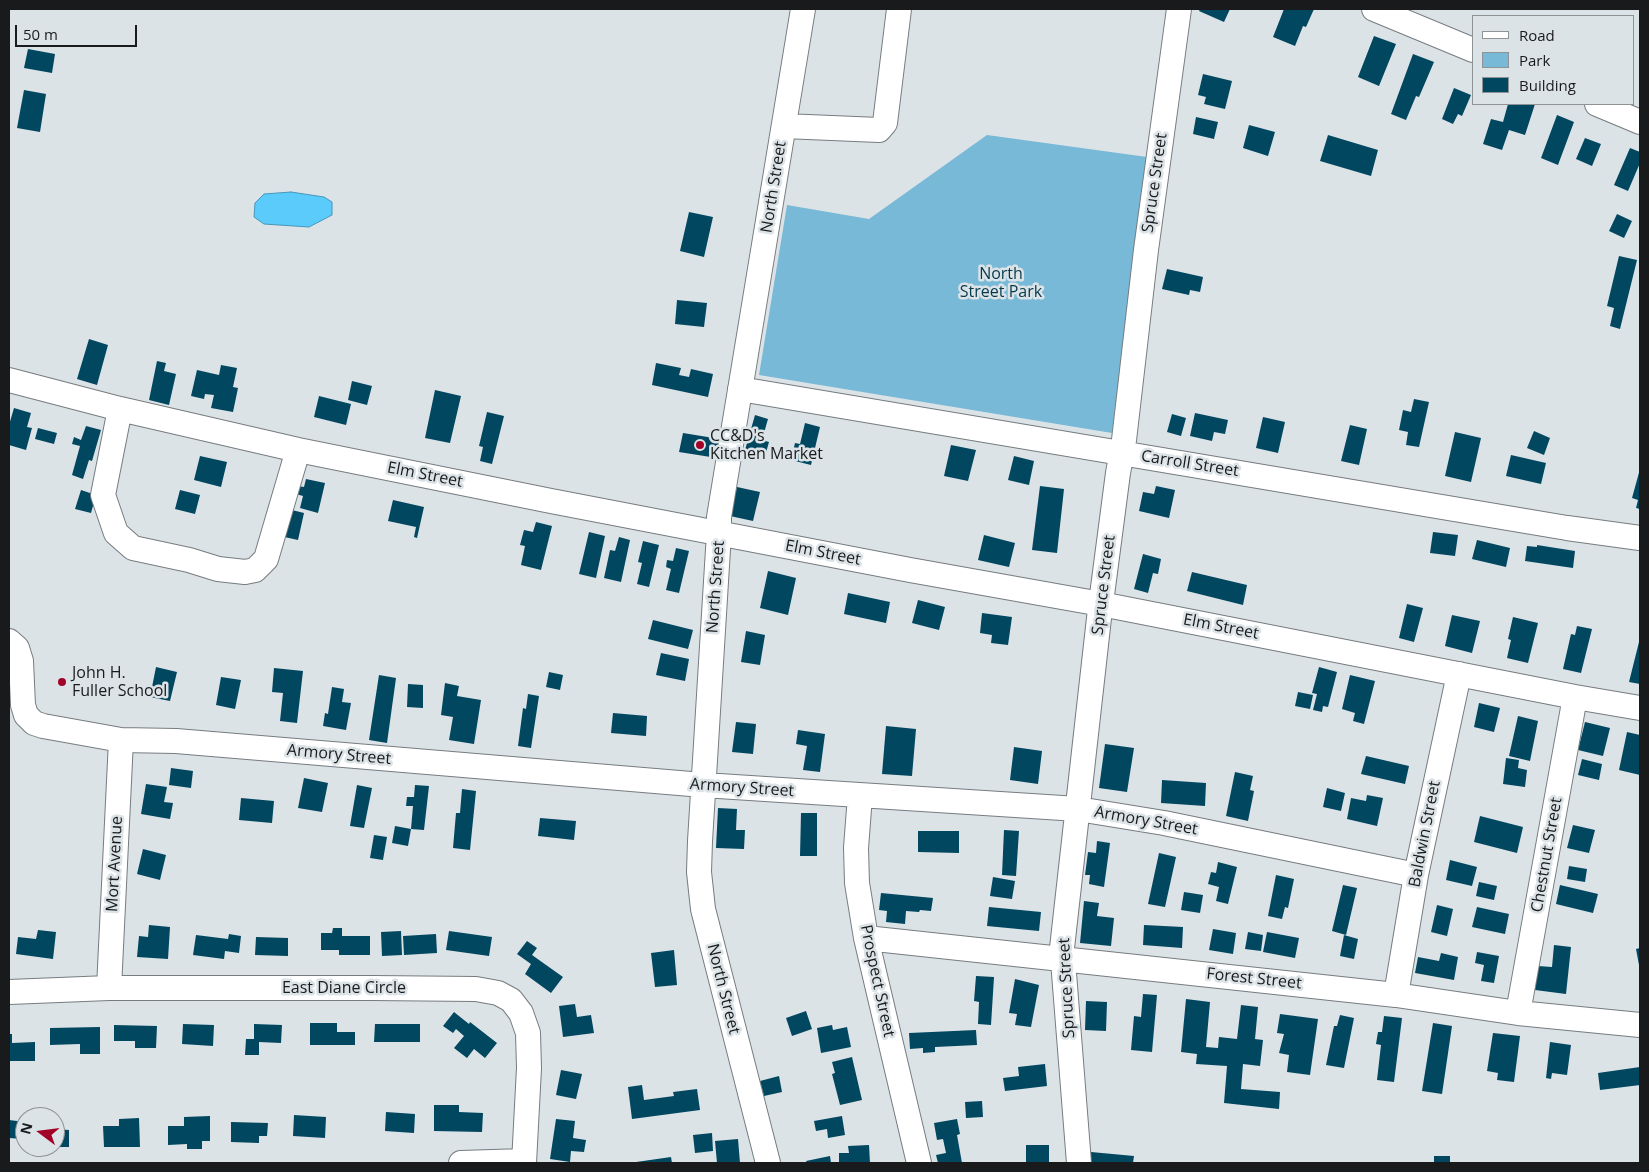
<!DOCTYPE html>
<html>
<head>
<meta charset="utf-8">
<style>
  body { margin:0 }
  #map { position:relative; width:1649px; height:1172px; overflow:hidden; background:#dce3e7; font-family:"Open Sans",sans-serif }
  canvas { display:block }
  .frame { position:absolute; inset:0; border:10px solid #181a1c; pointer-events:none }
  .legend { position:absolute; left:1472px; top:15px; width:162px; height:90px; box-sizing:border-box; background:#dce3e7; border:1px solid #8e9396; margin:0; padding:6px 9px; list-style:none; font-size:15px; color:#181a1c }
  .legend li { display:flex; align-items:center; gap:10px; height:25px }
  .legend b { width:25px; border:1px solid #8e9396 }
  .north { position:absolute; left:15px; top:1107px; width:50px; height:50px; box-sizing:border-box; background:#dce3e7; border:1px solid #8e9396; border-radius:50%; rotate:285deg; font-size:14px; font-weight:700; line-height:20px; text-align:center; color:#181a1c }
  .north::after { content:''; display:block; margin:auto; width:18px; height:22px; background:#a20228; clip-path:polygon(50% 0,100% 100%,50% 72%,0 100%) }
  .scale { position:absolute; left:15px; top:25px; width:122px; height:22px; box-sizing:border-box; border:2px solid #181a1c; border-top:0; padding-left:6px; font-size:15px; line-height:18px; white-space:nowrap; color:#181a1c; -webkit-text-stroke:4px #dce3e7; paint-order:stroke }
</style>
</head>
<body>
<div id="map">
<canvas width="1649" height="1172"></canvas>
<div class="frame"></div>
<ul class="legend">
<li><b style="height:6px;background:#fff"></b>Road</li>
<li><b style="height:14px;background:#78b9d8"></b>Park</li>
<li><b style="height:14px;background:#014760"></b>Building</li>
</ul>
<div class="north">N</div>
<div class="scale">50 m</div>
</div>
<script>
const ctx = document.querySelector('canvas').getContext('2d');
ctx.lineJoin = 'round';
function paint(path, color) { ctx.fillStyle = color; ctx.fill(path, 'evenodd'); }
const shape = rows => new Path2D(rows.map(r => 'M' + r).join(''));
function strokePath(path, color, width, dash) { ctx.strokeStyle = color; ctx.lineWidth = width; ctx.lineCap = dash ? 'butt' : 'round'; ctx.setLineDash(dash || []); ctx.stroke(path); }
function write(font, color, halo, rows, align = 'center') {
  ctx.font = font + ' "Open Sans",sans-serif'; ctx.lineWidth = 5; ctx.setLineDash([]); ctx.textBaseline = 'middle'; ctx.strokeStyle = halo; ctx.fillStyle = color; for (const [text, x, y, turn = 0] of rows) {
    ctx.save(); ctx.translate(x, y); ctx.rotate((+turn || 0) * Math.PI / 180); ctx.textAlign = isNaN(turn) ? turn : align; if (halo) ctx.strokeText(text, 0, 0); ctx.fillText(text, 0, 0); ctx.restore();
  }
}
const green = shape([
  [987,135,1147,157,1112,433,759,375,787,205,869,219]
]);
const water = shape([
  [291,192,324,197,332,202,332,215,309,227,264,224,254,217,255,203,264,194,291,192]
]);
const building = shape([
  [1200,9,1230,9,1224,22,1199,11],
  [1284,9,1314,9,1306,27,1303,26,1295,46,1273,37],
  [1374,36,1396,44,1379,86,1358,77],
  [28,49,55,54,52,73,24,68],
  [1413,54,1434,62,1419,97,1416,96,1406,120,1391,114],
  [1203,74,1232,81,1225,109,1204,104,1206,97,1198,95],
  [1454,88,1471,95,1462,116,1458,114,1453,124,1442,119],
  [24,90,46,94,40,132,17,128],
  [1508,104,1535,104,1525,135,1509,130,1502,150,1483,144,1491,119,1503,122],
  [1557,115,1574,122,1558,165,1541,158],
  [1196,117,1218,122,1214,139,1193,134],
  [1249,125,1275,132,1268,156,1243,148],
  [1328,135,1378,150,1371,176,1320,161],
  [1585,138,1601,144,1592,166,1576,159],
  [1630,148,1640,152,1640,163,1628,191,1614,185],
  [689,212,713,217,704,257,680,251],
  [1617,214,1632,221,1624,238,1609,231],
  [1619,256,1637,260,1620,329,1610,326,1614,308,1607,306],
  [1167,269,1203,277,1200,292,1190,290,1189,295,1162,289],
  [677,300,707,303,704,327,675,324],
  [89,339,108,345,97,385,77,379],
  [157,361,166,363,164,371,176,374,169,405,149,400],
  [656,363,681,368,679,375,689,377,691,369,713,374,708,397,652,385],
  [221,365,237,368,233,387,238,388,233,412,211,408,214,395,205,394,204,399,191,396,197,370,219,375],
  [352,381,372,386,367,405,348,400],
  [435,390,461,396,450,443,425,438],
  [319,396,351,404,346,425,314,417],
  [1414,399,1429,402,1419,447,1406,445,1408,432,1399,430,1403,410,1411,412],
  [14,408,31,413,27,427,32,428,26,450,9,445,9,425],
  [487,412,504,416,492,464,480,461,483,447,479,446],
  [1195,413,1228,420,1225,434,1214,432,1212,441,1190,436],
  [1172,414,1186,418,1181,436,1167,432],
  [755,415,768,419,762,440,769,442,765,456,745,450],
  [1263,417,1285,422,1278,453,1256,448],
  [805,423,820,427,811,465,791,460,795,443,800,444],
  [1350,425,1367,429,1359,465,1341,461],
  [86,426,101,430,92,461,89,460,83,479,72,475,80,446,72,444,74,437,81,440],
  [38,428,57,433,54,444,35,439],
  [1534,431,1550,438,1544,455,1527,448],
  [1455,432,1481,438,1471,482,1445,476],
  [683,433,720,439,717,458,679,452],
  [951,445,976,450,968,481,944,476],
  [1511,455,1546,463,1541,484,1506,476],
  [200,456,227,462,221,487,194,480],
  [1014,456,1034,461,1029,485,1008,480],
  [1640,469,1640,509,1636,508,1638,500,1632,498],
  [306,479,325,483,318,513,300,508,303,496,296,494,298,486,304,487],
  [1040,486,1064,489,1057,553,1032,550],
  [1156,486,1175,490,1169,518,1139,511,1143,492,1154,494],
  [737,487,760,492,753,521,730,516],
  [81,490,96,495,91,513,75,509],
  [180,490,200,495,195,514,175,509],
  [393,500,424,507,417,538,414,537,416,527,388,521],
  [284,508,304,513,298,540,280,536],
  [536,522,552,526,541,570,521,565,525,546,520,545,524,530,533,532],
  [589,532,605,536,596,578,579,574],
  [1433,532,1458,535,1455,556,1430,553],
  [984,535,1015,543,1009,567,978,560],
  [619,537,630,540,621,582,604,578,610,550,615,551],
  [1477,540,1510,548,1506,567,1472,559],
  [643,541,659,545,649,587,637,584,642,563,638,562],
  [1537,545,1575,551,1573,568,1525,561,1527,546,1537,547],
  [676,548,689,551,679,593,666,590,671,569,666,567,667,560,673,561],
  [1143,554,1161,559,1158,574,1153,573,1148,593,1134,589],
  [768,571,796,578,788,615,760,608],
  [1192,572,1247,585,1243,605,1187,591],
  [848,593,890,602,886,623,844,614],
  [918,600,945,607,939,630,912,623],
  [1407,604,1423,608,1414,642,1399,638],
  [982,613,1012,617,1008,645,991,643,992,635,980,633],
  [1452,615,1480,621,1472,653,1445,646],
  [1513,617,1538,623,1528,663,1507,658,1511,640,1508,639],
  [653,620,693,630,688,649,648,639],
  [1577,626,1592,629,1581,673,1563,669,1571,634,1575,635],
  [746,631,765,635,760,665,741,662],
  [1640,638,1640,684,1629,682],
  [661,653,689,659,685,681,656,675],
  [156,667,177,672,170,701,150,697],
  [1319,667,1337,672,1328,707,1323,706,1322,712,1313,710,1317,694,1312,693],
  [274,668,303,671,297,723,280,721,283,693,272,692],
  [549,672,563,675,560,690,546,687],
  [379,675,396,678,387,743,369,740],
  [1350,675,1375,681,1364,724,1353,721,1355,713,1342,709],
  [221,677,241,680,235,709,216,705],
  [445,683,459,686,457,696,481,700,474,744,449,740,453,717,441,715],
  [408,684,423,685,423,708,407,707],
  [332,687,344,689,342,702,351,703,346,730,323,726,325,713,328,714],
  [1298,692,1313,695,1310,709,1295,706],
  [528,694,539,696,531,748,518,746,523,708,526,709],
  [1479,703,1500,708,1494,732,1474,727],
  [613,713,647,716,646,736,611,733],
  [1518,716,1538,721,1530,761,1509,756],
  [736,722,756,724,753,754,732,752],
  [1585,722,1610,728,1603,756,1578,750],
  [886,726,916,729,912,776,882,774],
  [798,730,825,734,820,772,803,770,807,746,796,744],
  [1627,732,1640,735,1640,775,1619,770],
  [1105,744,1134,748,1127,792,1099,788],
  [1014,747,1042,751,1038,784,1010,780],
  [1366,756,1409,766,1405,784,1361,774],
  [1506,758,1519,760,1518,768,1527,770,1525,787,1503,784],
  [1582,759,1602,764,1599,780,1578,775],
  [171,768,193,771,191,788,169,785],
  [1235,772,1253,776,1250,790,1254,791,1248,821,1226,816],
  [304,778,328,783,322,812,298,808],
  [1162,780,1206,783,1205,806,1161,803],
  [146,784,167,787,164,802,173,803,170,819,141,814],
  [357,785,372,788,364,828,350,826],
  [415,785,429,786,424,830,411,829,413,806,406,806,407,797,414,797],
  [1327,788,1345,793,1341,811,1323,807],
  [462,789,476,791,470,850,453,848,456,813,460,813],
  [1367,795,1383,798,1377,826,1347,819,1351,798,1366,801],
  [241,798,274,801,272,823,239,820],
  [718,808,737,809,736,830,745,830,744,849,716,848],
  [801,813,817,813,817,856,800,856],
  [1480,816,1523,827,1517,853,1474,842],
  [540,818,576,821,574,840,538,836],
  [1573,825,1595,830,1589,853,1567,848],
  [395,826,411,829,408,846,392,843],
  [1004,830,1019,831,1016,876,1002,875],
  [918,831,959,831,959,853,918,852],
  [374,835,387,837,383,860,370,858],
  [1097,841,1110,843,1104,887,1089,884,1090,875,1085,875,1088,852,1096,853],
  [143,849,166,855,160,880,137,874],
  [1159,853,1176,857,1165,907,1148,904],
  [1450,860,1477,867,1472,886,1446,880],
  [1218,862,1237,867,1228,904,1216,901,1219,887,1208,884,1211,872,1216,873],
  [1569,866,1587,869,1585,882,1567,879],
  [1276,875,1294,879,1288,908,1285,907,1282,919,1268,916],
  [993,877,1015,881,1012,899,990,896],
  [1479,882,1497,886,1494,900,1476,896],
  [1343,885,1357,888,1346,935,1332,931],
  [1560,885,1598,894,1593,913,1556,904],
  [1184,892,1203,895,1200,913,1181,910],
  [881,893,933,898,931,911,920,910,919,912,906,911,905,924,886,922,887,911,879,910],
  [1084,901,1099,903,1097,916,1114,918,1111,946,1080,943],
  [1437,905,1453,909,1447,936,1431,932],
  [989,907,1041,912,1039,931,987,926],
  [1477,907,1509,914,1505,934,1472,927],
  [149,925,170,927,168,959,137,957,139,936,148,937],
  [1144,925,1183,927,1182,948,1143,945],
  [333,928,342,928,342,936,370,936,370,955,339,955,339,950,321,950,321,933,332,933],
  [1213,929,1236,933,1233,954,1209,950],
  [38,930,56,932,53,959,16,954,18,937,36,939],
  [401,931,402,955,382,956,381,932],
  [449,931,492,937,489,956,446,950],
  [1248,932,1263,935,1261,951,1245,949],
  [1267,932,1299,938,1295,958,1263,952],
  [229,934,241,936,239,953,225,951,224,959,193,955,196,935,228,939],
  [436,934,437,953,404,955,403,936],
  [1344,935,1358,939,1354,959,1340,956],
  [256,937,288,938,288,956,255,955],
  [527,941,537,948,532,955,563,977,551,993,525,974,531,964,517,954],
  [1554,945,1571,947,1566,994,1535,990,1538,966,1552,967],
  [1640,948,1640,965,1639,965,1636,949],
  [674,950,677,985,655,987,651,953],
  [1477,952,1499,956,1494,983,1481,981,1484,965,1475,963],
  [1441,953,1458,957,1454,980,1415,973,1418,957,1439,961],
  [976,976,994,977,991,1025,978,1024,979,1002,974,1001],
  [1015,979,1039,985,1031,1027,1015,1025,1017,1014,1009,1013],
  [1143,994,1157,995,1152,1052,1131,1050,1134,1016,1141,1017],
  [1186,999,1210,1002,1206,1047,1218,1048,1219,1037,1237,1039,1241,1005,1258,1007,1255,1039,1263,1040,1260,1066,1243,1064,1241,1089,1280,1092,1279,1109,1224,1103,1227,1066,1196,1064,1197,1054,1181,1052],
  [1086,1001,1107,1002,1106,1031,1085,1030],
  [575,1004,577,1017,591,1015,594,1033,563,1037,559,1006],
  [806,1011,812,1029,792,1036,786,1018],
  [454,1012,469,1024,470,1022,497,1043,485,1058,474,1049,467,1058,454,1048,464,1036,456,1029,453,1033,443,1026],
  [1280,1014,1318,1019,1310,1075,1287,1072,1289,1055,1279,1053,1284,1034,1277,1033],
  [1340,1015,1354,1018,1344,1068,1326,1065,1334,1026,1337,1026],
  [1384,1016,1402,1018,1394,1082,1377,1080,1381,1045,1376,1044,1378,1032,1382,1032],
  [310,1023,337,1023,337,1032,355,1032,355,1045,310,1045],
  [1433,1023,1452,1026,1442,1094,1422,1091],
  [183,1024,214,1025,213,1046,182,1044],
  [254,1024,282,1025,281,1043,259,1042,259,1055,245,1055,246,1039,254,1039],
  [375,1024,420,1024,420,1042,374,1042],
  [114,1025,157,1026,156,1048,135,1048,135,1041,114,1041],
  [832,1025,833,1030,847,1027,851,1047,821,1053,817,1028],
  [100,1027,100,1054,80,1054,80,1044,50,1045,50,1028],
  [976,1030,977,1045,935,1047,935,1052,923,1053,923,1048,910,1049,909,1033],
  [1493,1033,1520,1036,1514,1082,1497,1080,1498,1073,1487,1071],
  [9,1034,12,1034,12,1043,35,1042,35,1061,9,1061],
  [1550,1042,1571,1045,1567,1075,1552,1073,1551,1079,1546,1078],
  [852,1057,862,1100,840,1105,832,1074,835,1073,832,1062],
  [1045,1064,1047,1086,1005,1091,1003,1078,1019,1076,1018,1067],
  [1640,1067,1640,1085,1600,1090,1598,1073],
  [561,1070,582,1074,576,1099,556,1095],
  [779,1076,782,1092,764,1096,760,1081],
  [642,1085,644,1100,674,1096,673,1092,697,1089,700,1110,632,1119,628,1087],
  [982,1101,983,1117,966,1118,965,1102],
  [434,1105,459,1105,459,1112,483,1113,482,1132,434,1131],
  [386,1112,415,1114,414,1133,385,1131],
  [294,1115,326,1117,325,1138,293,1136],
  [210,1116,210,1141,202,1141,202,1149,187,1149,187,1144,168,1145,168,1126,184,1126,184,1117],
  [842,1116,845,1135,828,1138,827,1129,816,1131,814,1121],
  [139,1118,140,1147,104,1147,103,1126,119,1126,119,1119],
  [556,1119,575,1121,573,1138,586,1140,584,1152,571,1151,570,1162,550,1159],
  [957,1119,960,1134,957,1135,962,1163,938,1163,936,1155,946,1153,943,1139,937,1140,934,1123],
  [9,1120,25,1122,23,1139,9,1138],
  [231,1122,268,1123,267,1136,259,1136,259,1143,231,1142],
  [55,1129,69,1130,69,1147,55,1147],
  [712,1133,713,1151,695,1153,693,1135],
  [738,1139,740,1163,717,1163,715,1141],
  [869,1145,870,1163,839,1163,839,1153,849,1153,848,1146],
  [1026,1145,1049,1145,1049,1163,1026,1163],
  [1091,1152,1134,1156,1133,1163,1090,1163],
  [830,1156,831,1163,807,1163,806,1161],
  [1434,1156,1450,1156,1450,1163,1434,1163],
  [671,1157,672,1163,636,1163,636,1162]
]);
const minor = shape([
  [1374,9,1473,50],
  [1597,104,1640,122],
  [784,126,879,130,885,123,899,9],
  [9,380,120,409,298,450,551,501,910,570,1101,604,1575,697,1640,708],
  [740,389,1567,528,1640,538],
  [120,409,103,495,116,533,133,548,189,560,218,569,245,572,255,570,266,559,298,450],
  [9,641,17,648,21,661,23,705,26,715,34,723,43,726,121,740,176,741,703,785,1078,809,1164,823,1416,875],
  [860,796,856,848,857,883,866,938,919,1163],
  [866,938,1396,995,1518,1013,1640,1025],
  [109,988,121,740],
  [9,992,109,988,372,988,476,989,498,993,511,1000,521,1013,528,1033,529,1068,524,1163],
  [1396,995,1416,875,1459,674],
  [1518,1013,1575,697],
  [461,1163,524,1161],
  [768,1163,703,909,699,872,700,841,719,533,719,517,803,9],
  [1079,1163,1062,948,1099,618,1118,473,1124,440,1146,250,1179,9]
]);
const markers = [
  [700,445,5,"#a20228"],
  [62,682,5,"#a20228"]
];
const streetNames = [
  ["Spruce Street",1155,183,-82],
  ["North Street",774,187,-81],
  ["Carroll Street",1190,464,9],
  ["Elm Street",425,475,11],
  ["Elm Street",823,553,11],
  ["Spruce Street",1104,585,-83],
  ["North Street",716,587,-86],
  ["Elm Street",1221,627,11],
  ["Armory Street",339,755,5],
  ["Armory Street",742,788,4],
  ["Armory Street",1146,821,10],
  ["Baldwin Street",1425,834,-79],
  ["Chestnut Street",1547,855,-80],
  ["Mort Avenue",115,864,-87],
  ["Forest Street",1254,979,6],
  ["Prospect Street",877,981,78],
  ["East Diane Circle",344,988],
  ["Spruce Street",1067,988,-93],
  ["North Street",723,989,76]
];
const parkNames = [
  ["North",1001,274],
  ["Street Park",1001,292]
];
const poiNames = [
  ["CC&D's",710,436],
  ["Kitchen Market",710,454],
  ["John H.",72,673],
  ["Fuller School",72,691]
];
paint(green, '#78b9d8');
paint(water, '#5bcbfc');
strokePath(water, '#4796b9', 1);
paint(building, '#014760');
strokePath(minor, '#767c7f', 26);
strokePath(minor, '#fff', 24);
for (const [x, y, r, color] of markers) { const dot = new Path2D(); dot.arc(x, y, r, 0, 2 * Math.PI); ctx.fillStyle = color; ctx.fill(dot); strokePath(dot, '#dce3e7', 2); }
write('16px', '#181a1c', '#dce3e7', streetNames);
write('16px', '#05394d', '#dce3e7', parkNames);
write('16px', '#181a1c', '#dce3e7', poiNames, 'left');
</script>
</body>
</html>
